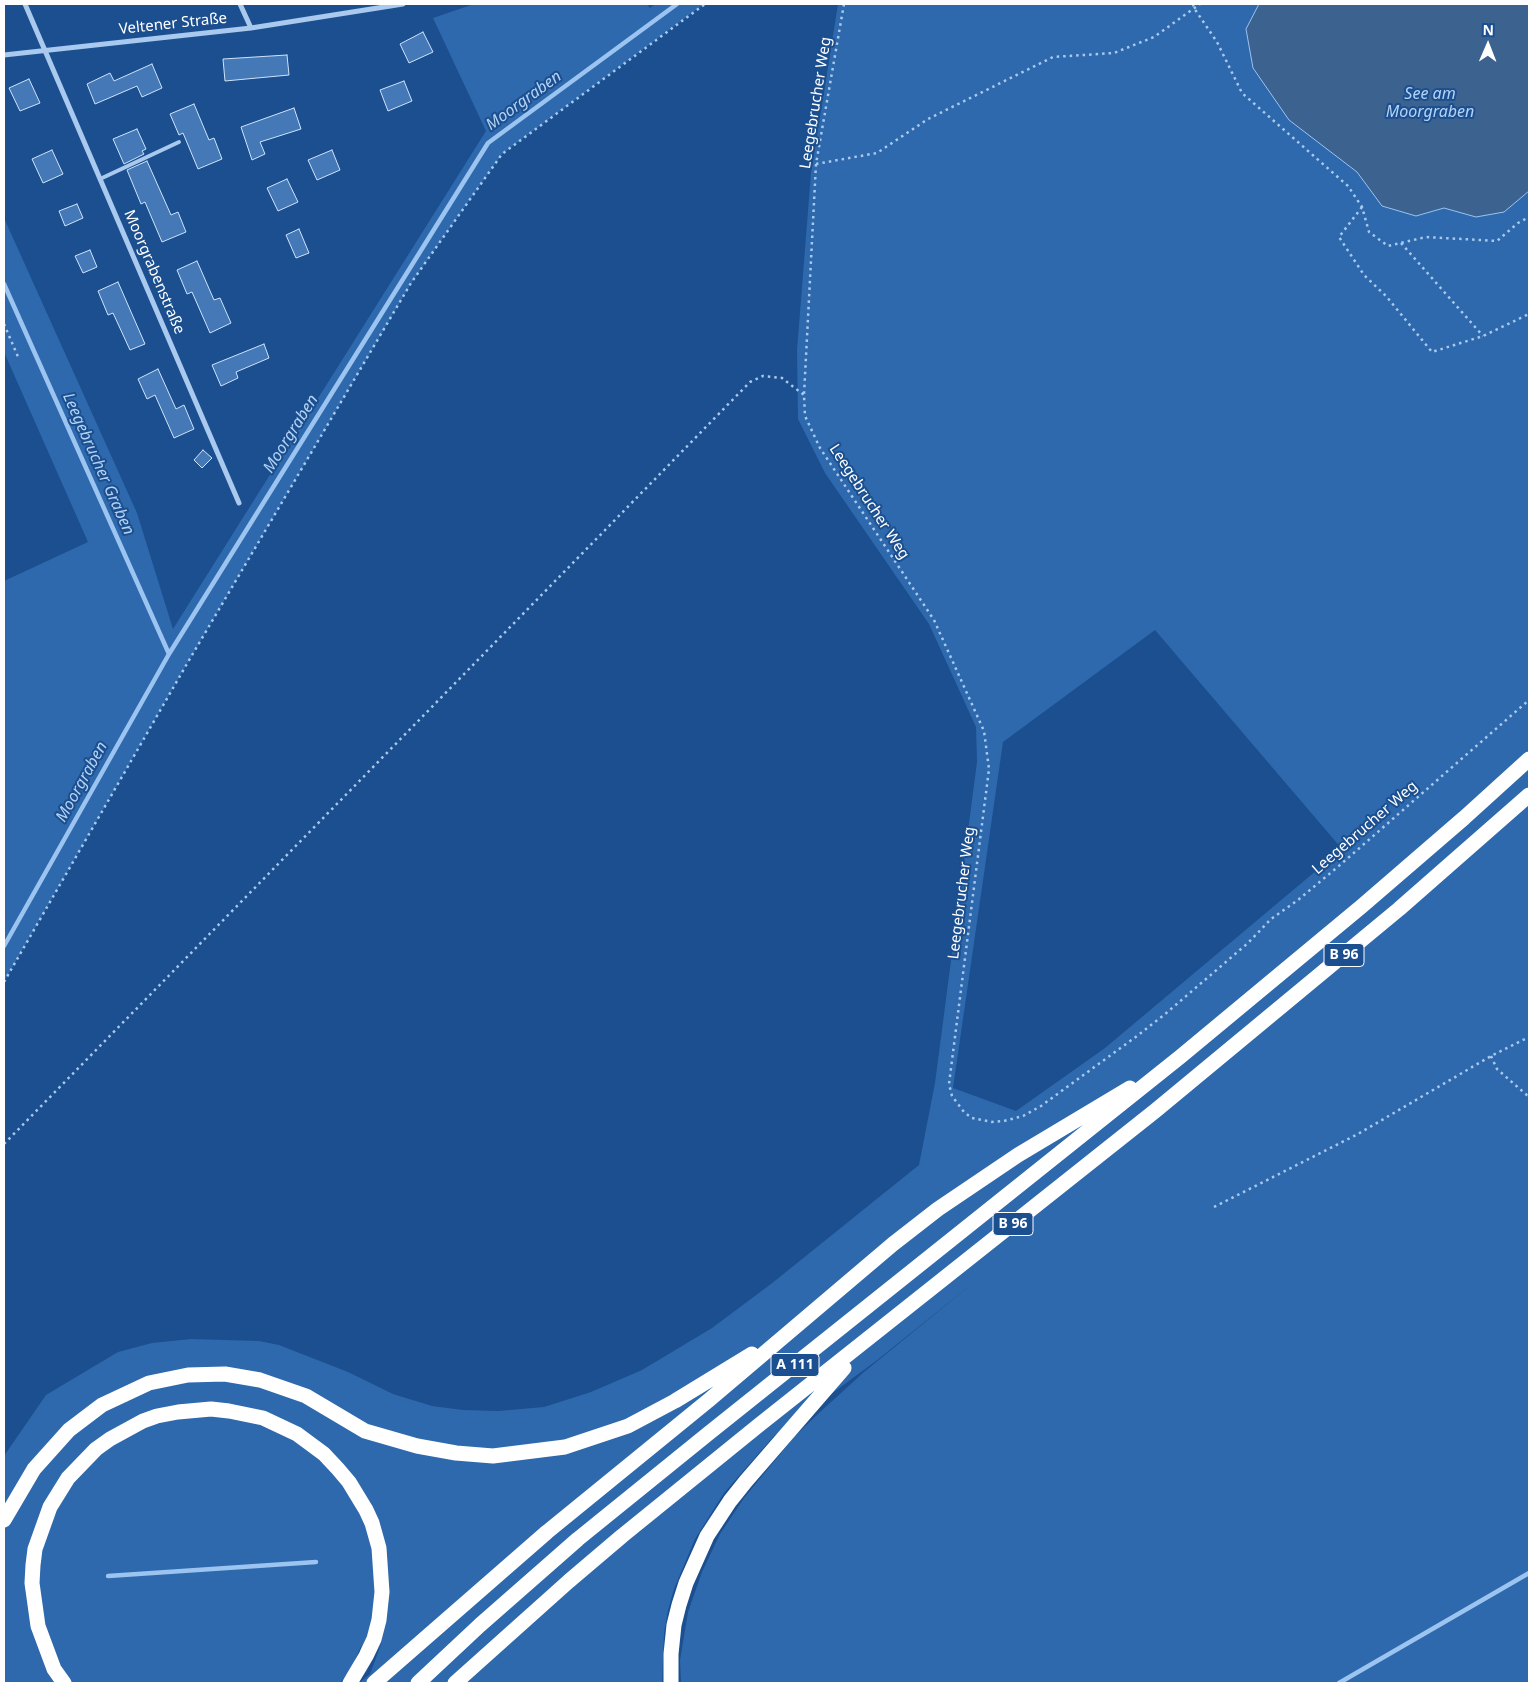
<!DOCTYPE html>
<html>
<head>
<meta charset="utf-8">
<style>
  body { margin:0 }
  #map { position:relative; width:1533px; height:1687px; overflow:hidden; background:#1b4f8f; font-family:"Noto Sans",sans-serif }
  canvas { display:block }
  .frame { position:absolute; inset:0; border:5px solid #fff; pointer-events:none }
  .north { position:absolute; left:1463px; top:20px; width:50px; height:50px; -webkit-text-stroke:4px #1b4f8f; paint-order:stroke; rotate:1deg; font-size:14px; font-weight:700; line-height:20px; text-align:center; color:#fff }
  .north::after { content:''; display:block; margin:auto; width:18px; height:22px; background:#fff; clip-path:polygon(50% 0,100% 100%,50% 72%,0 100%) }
</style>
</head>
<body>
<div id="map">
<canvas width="1533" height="1687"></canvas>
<div class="frame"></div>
<div class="north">N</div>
</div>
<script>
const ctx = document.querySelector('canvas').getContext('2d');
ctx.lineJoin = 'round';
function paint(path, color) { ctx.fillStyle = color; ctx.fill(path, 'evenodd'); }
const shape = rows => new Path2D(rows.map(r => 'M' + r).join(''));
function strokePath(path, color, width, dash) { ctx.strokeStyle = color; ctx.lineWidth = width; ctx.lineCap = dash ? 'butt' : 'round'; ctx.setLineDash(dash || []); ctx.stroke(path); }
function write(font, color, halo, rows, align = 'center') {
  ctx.font = font + ' "Noto Sans",sans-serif'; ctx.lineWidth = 4; ctx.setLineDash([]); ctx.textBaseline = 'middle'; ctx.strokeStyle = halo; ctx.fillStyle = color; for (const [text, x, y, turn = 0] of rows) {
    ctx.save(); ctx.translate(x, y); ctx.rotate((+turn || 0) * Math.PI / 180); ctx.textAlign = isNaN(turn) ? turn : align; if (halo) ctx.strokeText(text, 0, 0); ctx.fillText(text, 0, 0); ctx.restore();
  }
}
const green = shape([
  [474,4,647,4,650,8,655,4,704,4,502,154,412,282,188,662,4,982,4,581,88,542,4,352,4,218,137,513,173,629,486,131,433,18],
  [838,4,1259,4,1246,29,1253,68,1289,119,1357,172,1382,206,1416,216,1444,208,1476,217,1525,195,1529,191,1529,1683,681,1683,680,1660,688,1612,702,1572,720,1534,744,1498,795,1436,819,1413,864,1372,978,1279,876,1361,774,1436,724,1493,695,1539,674,1589,668,1610,664,1634,662,1683,359,1683,370,1674,382,1642,366,1672,355,1683,356,1665,362,1644,351,1669,340,1683,4,1683,4,1456,46,1395,118,1352,152,1343,191,1339,259,1341,279,1345,348,1372,393,1394,432,1406,463,1410,498,1411,544,1407,591,1392,642,1370,712,1328,771,1284,919,1165,935,1083,977,762,976,727,929,624,825,473,798,419,797,350,811,173],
  [1155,630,1342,849,1105,1048,1016,1111,953,1088,1003,742]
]);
const water = shape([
  [1259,4,1529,4,1529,191,1504,212,1476,217,1444,208,1416,216,1382,206,1357,172,1289,120,1253,68,1246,29,1259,4]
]);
const stream = shape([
  [4,284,169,654],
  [4,946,169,654,488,143,677,4],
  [108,1576,316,1562],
  [1339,1683,1529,1573]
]);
const building = shape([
  [423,32,433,52,409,63,400,44,423,32],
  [287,55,289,75,225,81,223,59,287,55],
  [152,64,162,88,142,97,137,86,95,104,87,84,110,73,114,81,152,64],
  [29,79,40,103,20,111,9,88,29,79],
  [404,81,412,101,388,111,380,90,404,81],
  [194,104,209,140,214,138,222,159,198,169,183,133,179,135,170,114,194,104],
  [294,108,301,129,260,142,265,154,252,160,241,127,294,108],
  [137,129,146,149,142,151,144,154,124,164,113,139,137,129],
  [52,150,63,174,43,183,32,159,52,150],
  [332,150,340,170,317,180,308,160,332,150],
  [147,161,171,215,178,212,186,232,162,242,145,202,141,204,127,170,147,161],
  [287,179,298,202,278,211,267,188,287,179],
  [77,204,83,218,65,226,59,211,77,204],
  [299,229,309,253,296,258,286,235,299,229],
  [90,250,97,267,83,273,75,256,90,250],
  [197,261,214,300,220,298,231,323,210,333,192,292,187,294,177,270,197,261],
  [118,282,145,344,130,350,113,313,108,315,98,291,118,282],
  [264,344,269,358,236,372,238,378,221,386,212,365,264,344],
  [158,369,176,409,184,405,194,429,174,438,155,395,147,399,138,379,158,369],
  [203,450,212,458,202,468,194,460,203,450]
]);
const path = shape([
  [844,4,816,164,804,395,805,416,820,448,934,620,984,731,989,769,949,1084,952,1096,964,1112,972,1118,992,1122,1004,1121,1023,1116,1041,1106,1137,1036,1164,1015,1248,943,1271,919,1298,900,1340,865,1529,700],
  [1193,4,1194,8,1217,42,1242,93,1348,186,1362,207,1369,232,1388,246,1426,237,1497,241,1518,223,1529,217],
  [816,164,877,153,928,119,1053,57,1114,53,1154,37,1200,4],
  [1362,207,1339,237,1364,275,1386,296,1432,352,1483,336,1529,314],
  [1401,243,1483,336],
  [4,324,19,359],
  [4,982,188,662,411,283,502,154,705,4],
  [1491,1056,1497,1069,1529,1097],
  [4,1144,750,382,763,376,782,378,804,395],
  [1214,1207,1358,1134,1491,1056,1529,1037]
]);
const lane = shape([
  [100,179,179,142]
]);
const street = shape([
  [25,4,239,503],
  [240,4,251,28],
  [4,55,251,28,403,4]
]);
const highway = shape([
  [4,1520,34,1469,69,1430,102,1405,149,1383,188,1375,225,1374,260,1380,306,1396,365,1431,417,1446,456,1453,493,1456,565,1447,628,1426,675,1401,752,1354],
  [64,1683,54,1669,38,1626,32,1583,33,1565,35,1549,50,1507,68,1478,96,1449,110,1439,143,1421,157,1416,178,1412,211,1409,229,1411,263,1418,297,1434,324,1454,338,1469,349,1482,366,1510,372,1523,379,1548,382,1592,379,1620,374,1639,366,1656,350,1683],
  [374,1683,547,1532,709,1400,893,1244,938,1209,1018,1155,1130,1088],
  [418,1683,480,1625,578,1539,709,1433,1180,1057,1362,906,1464,818,1529,759],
  [455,1683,569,1581,622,1536,759,1425,1155,1111,1399,909,1529,795],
  [671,1683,671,1654,674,1625,679,1605,686,1583,707,1536,730,1501,746,1481,844,1368]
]);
const shields = [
  [1344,955,40],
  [1013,1224,40],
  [795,1365,48]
];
const shieldNames = [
  ["B 96",1344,955],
  ["B 96",1013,1224],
  ["A 111",795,1365]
];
const streetNames = [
  ["Veltener Straße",173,24,-6],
  ["Leegebrucher Weg",816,103,-81],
  ["Moorgrabenstraße",154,272,67],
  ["Leegebrucher Weg",869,502,57],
  ["Leegebrucher Weg",1365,828,-41],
  ["Leegebrucher Weg",962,893,-83]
];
const waterNames = [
  ["See am",1430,94],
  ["Moorgraben",1430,112],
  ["Moorgraben",524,101,-36],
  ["Moorgraben",291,434,-58],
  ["Leegebrucher Graben",98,464,66],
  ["Moorgraben",82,782,-61]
];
paint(green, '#2e69ad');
paint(water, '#3c6290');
strokePath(water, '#9cc4f0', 1);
strokePath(stream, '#9cc4f0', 4.5);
paint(building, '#4478b7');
strokePath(building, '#cfe3fa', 1);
strokePath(path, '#a9c9ee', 2.5, [2.5, 4]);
strokePath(lane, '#a9c9ee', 4);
strokePath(street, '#a9c9ee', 5);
strokePath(highway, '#fff', 15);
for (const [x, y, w] of shields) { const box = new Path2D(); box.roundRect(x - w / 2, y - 11.5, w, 23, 4); ctx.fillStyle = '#1b4f8f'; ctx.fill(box); strokePath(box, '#fff', 1); }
write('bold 14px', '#fff', null, shieldNames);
write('15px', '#fff', '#1b4f8f', streetNames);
write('italic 16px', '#b5d3f5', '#1b4f8f', waterNames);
</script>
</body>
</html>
